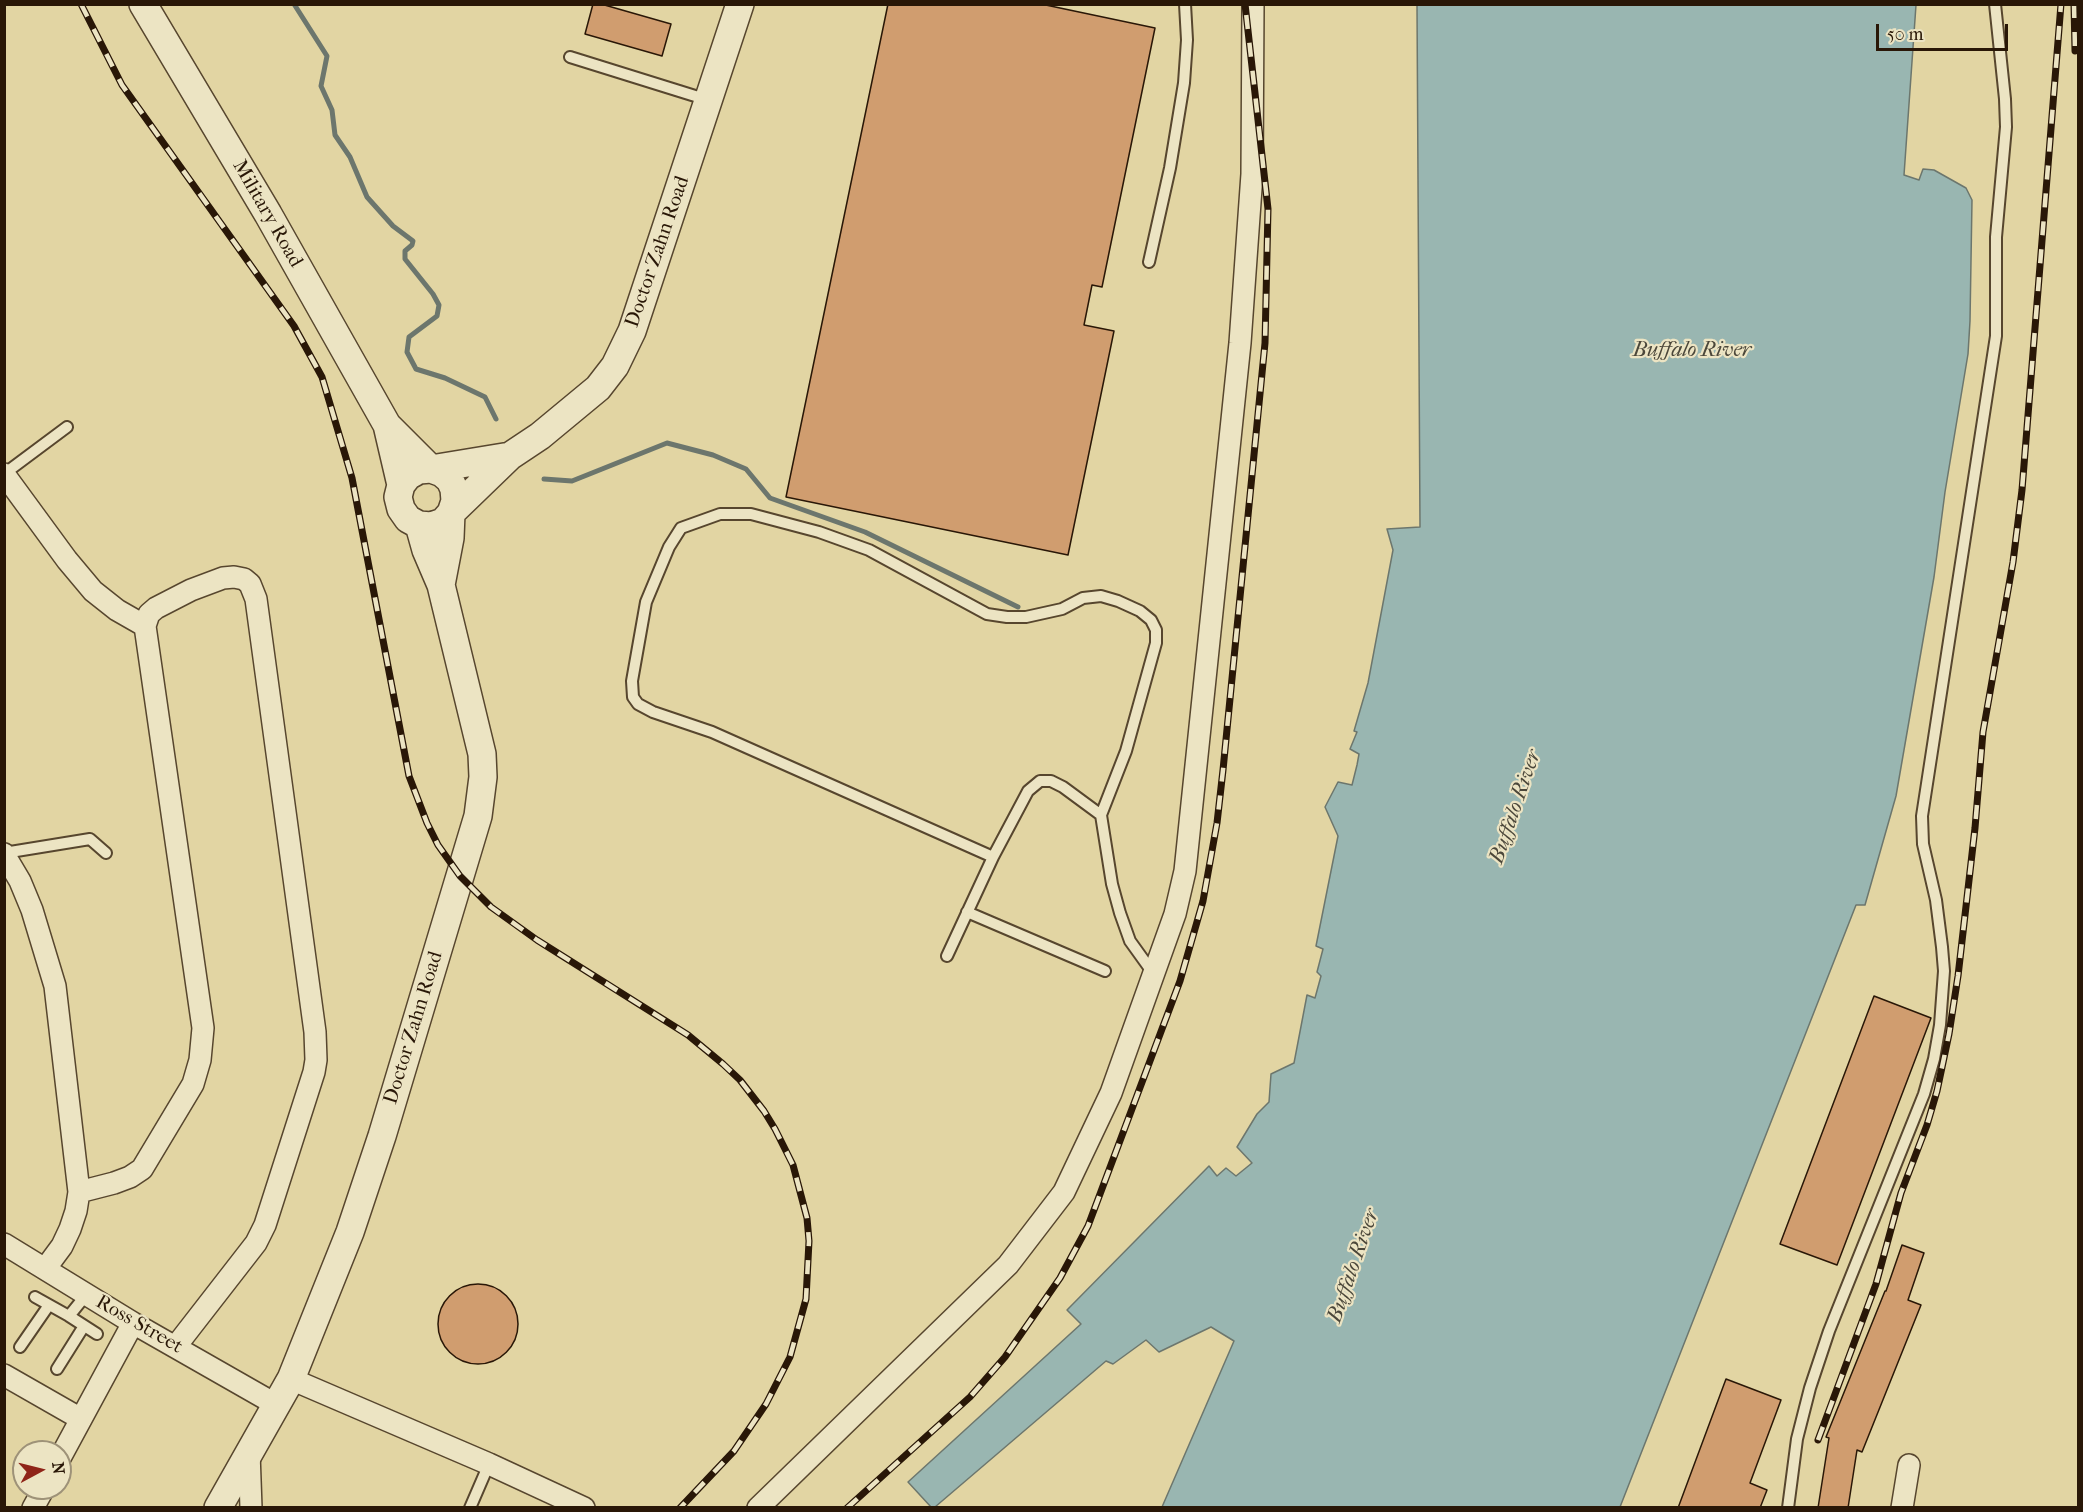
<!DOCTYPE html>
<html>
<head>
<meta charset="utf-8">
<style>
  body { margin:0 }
  #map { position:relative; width:2083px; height:1512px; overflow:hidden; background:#e2d5a3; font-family:"IM FELL French Canon",serif }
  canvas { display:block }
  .frame { position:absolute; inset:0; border:6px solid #291707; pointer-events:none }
  .north { position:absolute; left:12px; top:1440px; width:60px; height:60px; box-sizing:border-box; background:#ece4c3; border:2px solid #9e9278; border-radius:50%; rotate:83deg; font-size:16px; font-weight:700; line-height:24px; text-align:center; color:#291707 }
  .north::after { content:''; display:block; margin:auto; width:21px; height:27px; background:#8f2418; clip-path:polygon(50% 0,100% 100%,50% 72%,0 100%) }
  .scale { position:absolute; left:1876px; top:24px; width:132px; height:27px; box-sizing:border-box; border:3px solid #291707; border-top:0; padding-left:8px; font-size:18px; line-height:21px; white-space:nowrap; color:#291707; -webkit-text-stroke:4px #ece4c3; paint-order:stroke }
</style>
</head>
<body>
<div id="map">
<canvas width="2083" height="1512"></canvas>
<div class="frame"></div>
<div class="north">N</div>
<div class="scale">50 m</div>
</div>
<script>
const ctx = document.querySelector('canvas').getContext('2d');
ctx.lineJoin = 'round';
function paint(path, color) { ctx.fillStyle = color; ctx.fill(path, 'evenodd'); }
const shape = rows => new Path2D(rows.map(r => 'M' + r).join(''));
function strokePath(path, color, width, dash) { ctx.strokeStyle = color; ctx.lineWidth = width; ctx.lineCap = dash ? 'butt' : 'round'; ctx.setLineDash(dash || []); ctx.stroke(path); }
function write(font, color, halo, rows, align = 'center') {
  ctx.font = font + ' "IM FELL French Canon",serif'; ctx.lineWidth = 4.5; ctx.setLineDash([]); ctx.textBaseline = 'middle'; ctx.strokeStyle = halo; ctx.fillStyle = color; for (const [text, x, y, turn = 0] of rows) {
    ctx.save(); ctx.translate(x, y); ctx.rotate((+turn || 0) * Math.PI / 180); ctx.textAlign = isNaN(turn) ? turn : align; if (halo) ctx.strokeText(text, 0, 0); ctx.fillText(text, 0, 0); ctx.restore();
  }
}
const water = shape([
  [1417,5,1916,5,1904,175,1919,180,1923,169,1934,170,1966,188,1972,200,1970,321,1968,354,1945,492,1934,577,1896,796,1865,905,1856,905,1620,1507,1162,1507,1234,1341,1211,1327,1159,1352,1146,1340,1113,1364,1106,1361,935,1507,931,1507,908,1482,1081,1324,1067,1310,1209,1166,1217,1176,1226,1168,1236,1176,1252,1163,1237,1147,1257,1114,1269,1102,1271,1074,1294,1063,1307,995,1315,998,1321,976,1317,972,1323,949,1316,946,1338,836,1325,807,1338,782,1352,785,1357,765,1359,754,1350,749,1357,732,1354,731,1368,683,1393,550,1387,529,1420,527,1417,5]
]);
const stream = shape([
  [294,4,327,56,321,86,332,110,335,135,350,157,367,197,393,226,413,241,412,245,405,251,405,259,433,294,439,305,437,316,409,337,407,352,416,369,445,378,485,397,496,419],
  [544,479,572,481,667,443,713,455,746,469,770,498,865,532,1018,607]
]);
const building = shape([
  [593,4,601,4,671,24,662,56,585,34,593,4],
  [888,4,1041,4,1155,28,1102,287,1092,285,1084,325,1114,331,1068,555,786,497,888,4],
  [1874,996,1931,1018,1837,1265,1780,1244,1874,996],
  [1902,1245,1924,1253,1908,1300,1921,1305,1862,1452,1857,1450,1848,1508,1818,1508,1829,1438,1826,1437,1885,1291,1886,1291,1902,1245],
  '438 1324a40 40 0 1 1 80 0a40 40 0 1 1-80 0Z',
  [1726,1379,1781,1400,1750,1483,1767,1490,1760,1508,1678,1508,1726,1379]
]);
const service = shape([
  [570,57,708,100],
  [1149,262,1170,168,1184,83,1187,40,1185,4],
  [4,474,67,427],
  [4,853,90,839,106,853],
  [993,857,712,732,653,712,638,704,633,697,632,681,646,602,669,547,681,528,720,514,751,514,819,532,869,550,987,614,1007,617,1026,617,1062,609,1083,598,1101,596,1118,601,1140,611,1151,620,1156,630,1156,643,1126,751,1101,815,1112,884,1120,913,1130,941,1153,973],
  [967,912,1105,971],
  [947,956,993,857,1028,791,1040,781,1051,781,1063,787,1101,815],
  [86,1295,69,1316,97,1334],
  [35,1297,69,1316],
  [20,1347,49,1305],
  [57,1369,84,1326],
  [470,1508,489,1464],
  [1788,1508,1797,1439,1810,1388,1829,1331,1924,1094,1934,1059,1940,1025,1944,971,1942,947,1936,900,1923,844,1922,816,1996,336,1996,237,2006,127,2005,99,1995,4]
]);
const minor = shape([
  [4,474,67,560,93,591,117,610,145,626],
  [4,854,20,881,32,910,55,986,79,1192,76,1211,70,1229,62,1246,45,1269],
  [79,1192,114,1183,130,1177,142,1169,193,1084,200,1060,203,1028,145,626,149,614,156,608,191,590,223,578,234,577,244,579,250,584,256,599,315,1032,316,1060,314,1072,265,1225,256,1243,176,1346],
  [4,1244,133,1323,275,1404],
  [4,1375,81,1419],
  [291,1379,489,1464,584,1508],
  [249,1452,251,1508],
  [60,1458,133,1323],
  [33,1508,44,1488],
  [758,1508,1008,1265,1064,1192,1111,1093,1175,914,1185,871,1240,343,1252,174,1253,4],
  [1902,1508,1909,1465]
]);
const tertiary = shape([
  [143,4,268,214,387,425,401,485],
  [387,425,431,469,510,456],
  [441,585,450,538,451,513,455,501,454,489,450,480,442,473,431,469,419,470,408,476,401,485,398,497,401,509,408,519,419,525,431,526,443,522,451,513,510,456,540,436,598,388,615,366,632,331,740,4],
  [218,1508,291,1379,350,1232,382,1136,478,816,483,777,482,754,441,585,426,550,419,525]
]);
const rail = shape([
  [81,4,122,85,294,326,322,377,352,478,409,776,427,823,438,845,460,876,491,907,537,940,688,1035,723,1064,740,1080,764,1111,775,1129,793,1165,807,1218,809,1241,806,1299,790,1357,766,1404,734,1451,680,1508],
  [2074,4,2075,51],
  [1818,1440,1876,1284,1901,1193,1927,1125,1937,1091,1949,1034,1958,976,1975,828,1983,732,2013,562,2022,490,2061,4],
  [847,1508,970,1397,1005,1357,1060,1278,1088,1226,1180,981,1203,901,1217,823,1223,770,1265,343,1268,209,1245,4]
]);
const streetNames = [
  ["Military Road",267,214,60],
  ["Doctor Zahn Road",658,252,-71],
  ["Doctor Zahn Road",414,1028,-73],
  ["Ross Street",139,1325,30]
];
const waterNames = [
  ["Buffalo River",1692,351],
  ["Buffalo River",1516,807,-71],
  ["Buffalo River",1354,1266,-71]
];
paint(water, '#99b6b1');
strokePath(water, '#6c766d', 1.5);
strokePath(stream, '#6c766d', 5);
paint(building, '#d09d6f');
strokePath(building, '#291707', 1.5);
strokePath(service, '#57462e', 14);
strokePath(minor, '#57462e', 24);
strokePath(tertiary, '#57462e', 30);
strokePath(service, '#ece4c3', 10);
strokePath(minor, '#ece4c3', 21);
strokePath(tertiary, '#ece4c3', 27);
strokePath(rail, '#291707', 7);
strokePath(rail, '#ece4c3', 4.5, [14]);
write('20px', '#291707', '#ece4c3', streetNames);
write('italic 21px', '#4b473a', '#ece4c3', waterNames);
</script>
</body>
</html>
